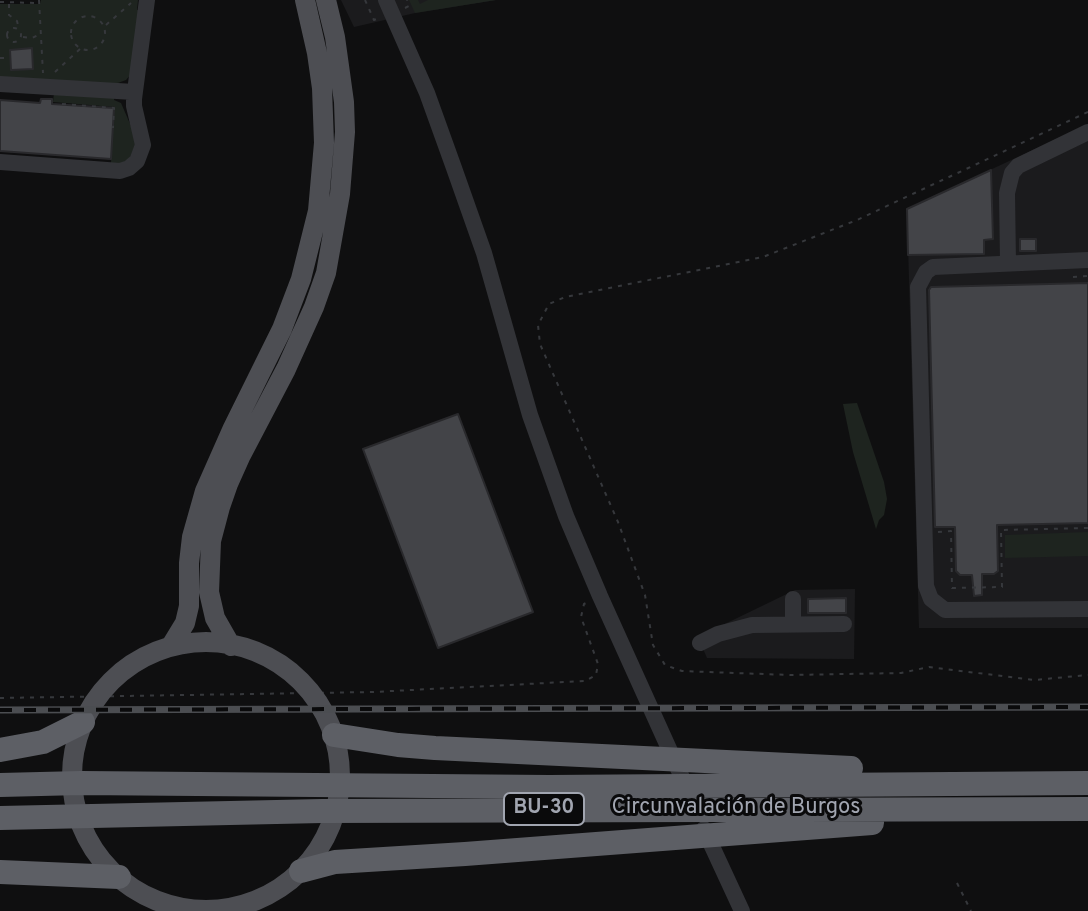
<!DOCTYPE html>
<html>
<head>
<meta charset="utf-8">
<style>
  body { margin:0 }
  canvas { display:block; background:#0f0f10 }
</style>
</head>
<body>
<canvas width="1088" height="911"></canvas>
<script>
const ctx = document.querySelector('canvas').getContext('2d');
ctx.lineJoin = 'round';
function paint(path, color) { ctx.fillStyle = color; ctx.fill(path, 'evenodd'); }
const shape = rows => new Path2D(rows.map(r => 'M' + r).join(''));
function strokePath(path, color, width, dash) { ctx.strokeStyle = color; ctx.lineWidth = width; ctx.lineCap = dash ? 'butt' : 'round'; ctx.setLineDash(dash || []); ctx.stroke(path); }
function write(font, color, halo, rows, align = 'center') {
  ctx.font = font + ' Overpass,sans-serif'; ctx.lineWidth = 6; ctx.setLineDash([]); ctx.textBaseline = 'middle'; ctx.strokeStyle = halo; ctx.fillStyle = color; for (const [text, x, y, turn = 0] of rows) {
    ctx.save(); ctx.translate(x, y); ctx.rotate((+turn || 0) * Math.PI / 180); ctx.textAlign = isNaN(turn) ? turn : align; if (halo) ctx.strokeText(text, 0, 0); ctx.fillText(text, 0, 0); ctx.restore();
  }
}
const built = shape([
  [341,0,496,0,415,13,354,27],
  [1088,124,1088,628,919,628,907,209],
  [855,589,854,659,707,658,698,637,795,590]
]);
const green = shape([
  [41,0,138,0,137,10,140,10,131,74,126,80,115,84,0,79,0,4,40,4],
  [409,0,418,0,420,4,428,0,496,0,415,13],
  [54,93,114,98,114,100,121,103,137,140,129,160,119,165,111,163,112,143,0,121,113,129,114,107,53,102],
  [857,403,884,482,887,499,884,515,879,520,876,529,853,452,843,404],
  [1088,532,1088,556,1005,558,1005,535]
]);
const building = shape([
  [32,48,33,69,11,70,10,50,32,48],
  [41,99,52,99,52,104,114,108,111,159,0,151,0,100,40,103,41,99],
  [991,170,993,239,984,240,984,254,908,255,907,209,991,170],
  [1020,239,1036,239,1036,251,1020,251,1020,239],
  [1088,283,1088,523,997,525,998,571,994,574,982,574,982,595,974,596,972,575,960,575,956,571,955,527,935,527,929,290,931,287,1088,283],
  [458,414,533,612,438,648,363,449,458,414],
  [846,598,846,613,808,613,808,599,846,598]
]);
const path = shape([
  [39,0,43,73],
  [365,0,374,20,379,18],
  [0,2,38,3],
  [9,4,9,15,17,21,19,29],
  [405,8,409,6,407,0],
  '71 33a17 17 0 1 1 34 0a17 17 0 1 1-34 0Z',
  [106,25,131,3],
  '7 35a7 7 0 1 1 14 0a7 7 0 1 1-14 0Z',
  [23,37,32,38,40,34],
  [0,58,10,58],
  [55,72,81,48],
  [62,104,114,108,113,128],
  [1088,112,857,220,763,257,565,297,549,304,538,325,540,344,618,522,645,595,653,645,665,665,682,671,790,675,901,673,929,667,1034,680,1088,675],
  [1073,277,1088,276],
  [938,532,951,531,952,588,1002,587,1001,530,1088,528],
  [0,698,373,692,585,681,596,675,598,664,581,617,584,604,588,602],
  [957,883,971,911]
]);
const minor = shape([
  [386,0,427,93,454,168,484,253,530,415,566,516,600,596,689,793],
  [0,84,134,92],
  [0,162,120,171,129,168,137,161,143,145,134,106,134,99,147,0],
  [1088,260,933,267,926,272,918,287,926,586,931,599,945,610,1088,609],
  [1008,263,1007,193,1012,173,1018,166,1088,132],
  [793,599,793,624],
  [700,643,718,634,752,625,844,624],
  [704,829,742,911]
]);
const major = shape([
  '72 776a134 134 0 1 1 268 0a134 134 0 1 1-268 0Z',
  [171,646,185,623,189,606,189,563,192,537,205,491,232,430,282,329,301,279,318,211,324,143,322,88,317,53,305,0],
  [231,646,215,618,209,592,211,541,220,507,228,484,241,455,286,369,314,307,326,273,340,194,345,132,344,102,335,37,326,0]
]);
const highway = shape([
  [334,735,398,745,435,748,851,768],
  [0,750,43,742,83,722],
  [0,785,81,783,549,787,1088,783],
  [0,818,322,811,1088,809],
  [301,871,335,862,465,854,872,823],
  [0,872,119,877]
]);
const rail = shape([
  [0,710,1088,707]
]);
const shields = [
  [544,809,80]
];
const shieldNames = [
  ["BU-30",544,809]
];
const streetNames = [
  ["Circunvalación de Burgos",736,809]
];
paint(built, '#1b1b1d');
paint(green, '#1e241f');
paint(building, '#434448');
strokePath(building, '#29292c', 2);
strokePath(path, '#36383c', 2, [4, 6]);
strokePath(minor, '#323337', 16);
strokePath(major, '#4d4e53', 20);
strokePath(highway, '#5d5f65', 24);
strokePath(rail, '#4b4d51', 7);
strokePath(rail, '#0a0a0b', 4, [12]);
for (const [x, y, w] of shields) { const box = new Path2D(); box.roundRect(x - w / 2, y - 16, w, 32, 6); ctx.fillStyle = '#0a0a0b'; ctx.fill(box); strokePath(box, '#a1a5b0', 2); }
write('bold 20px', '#a1a5b0', null, shieldNames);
write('22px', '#a1a5b0', '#0a0a0b', streetNames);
</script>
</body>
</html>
